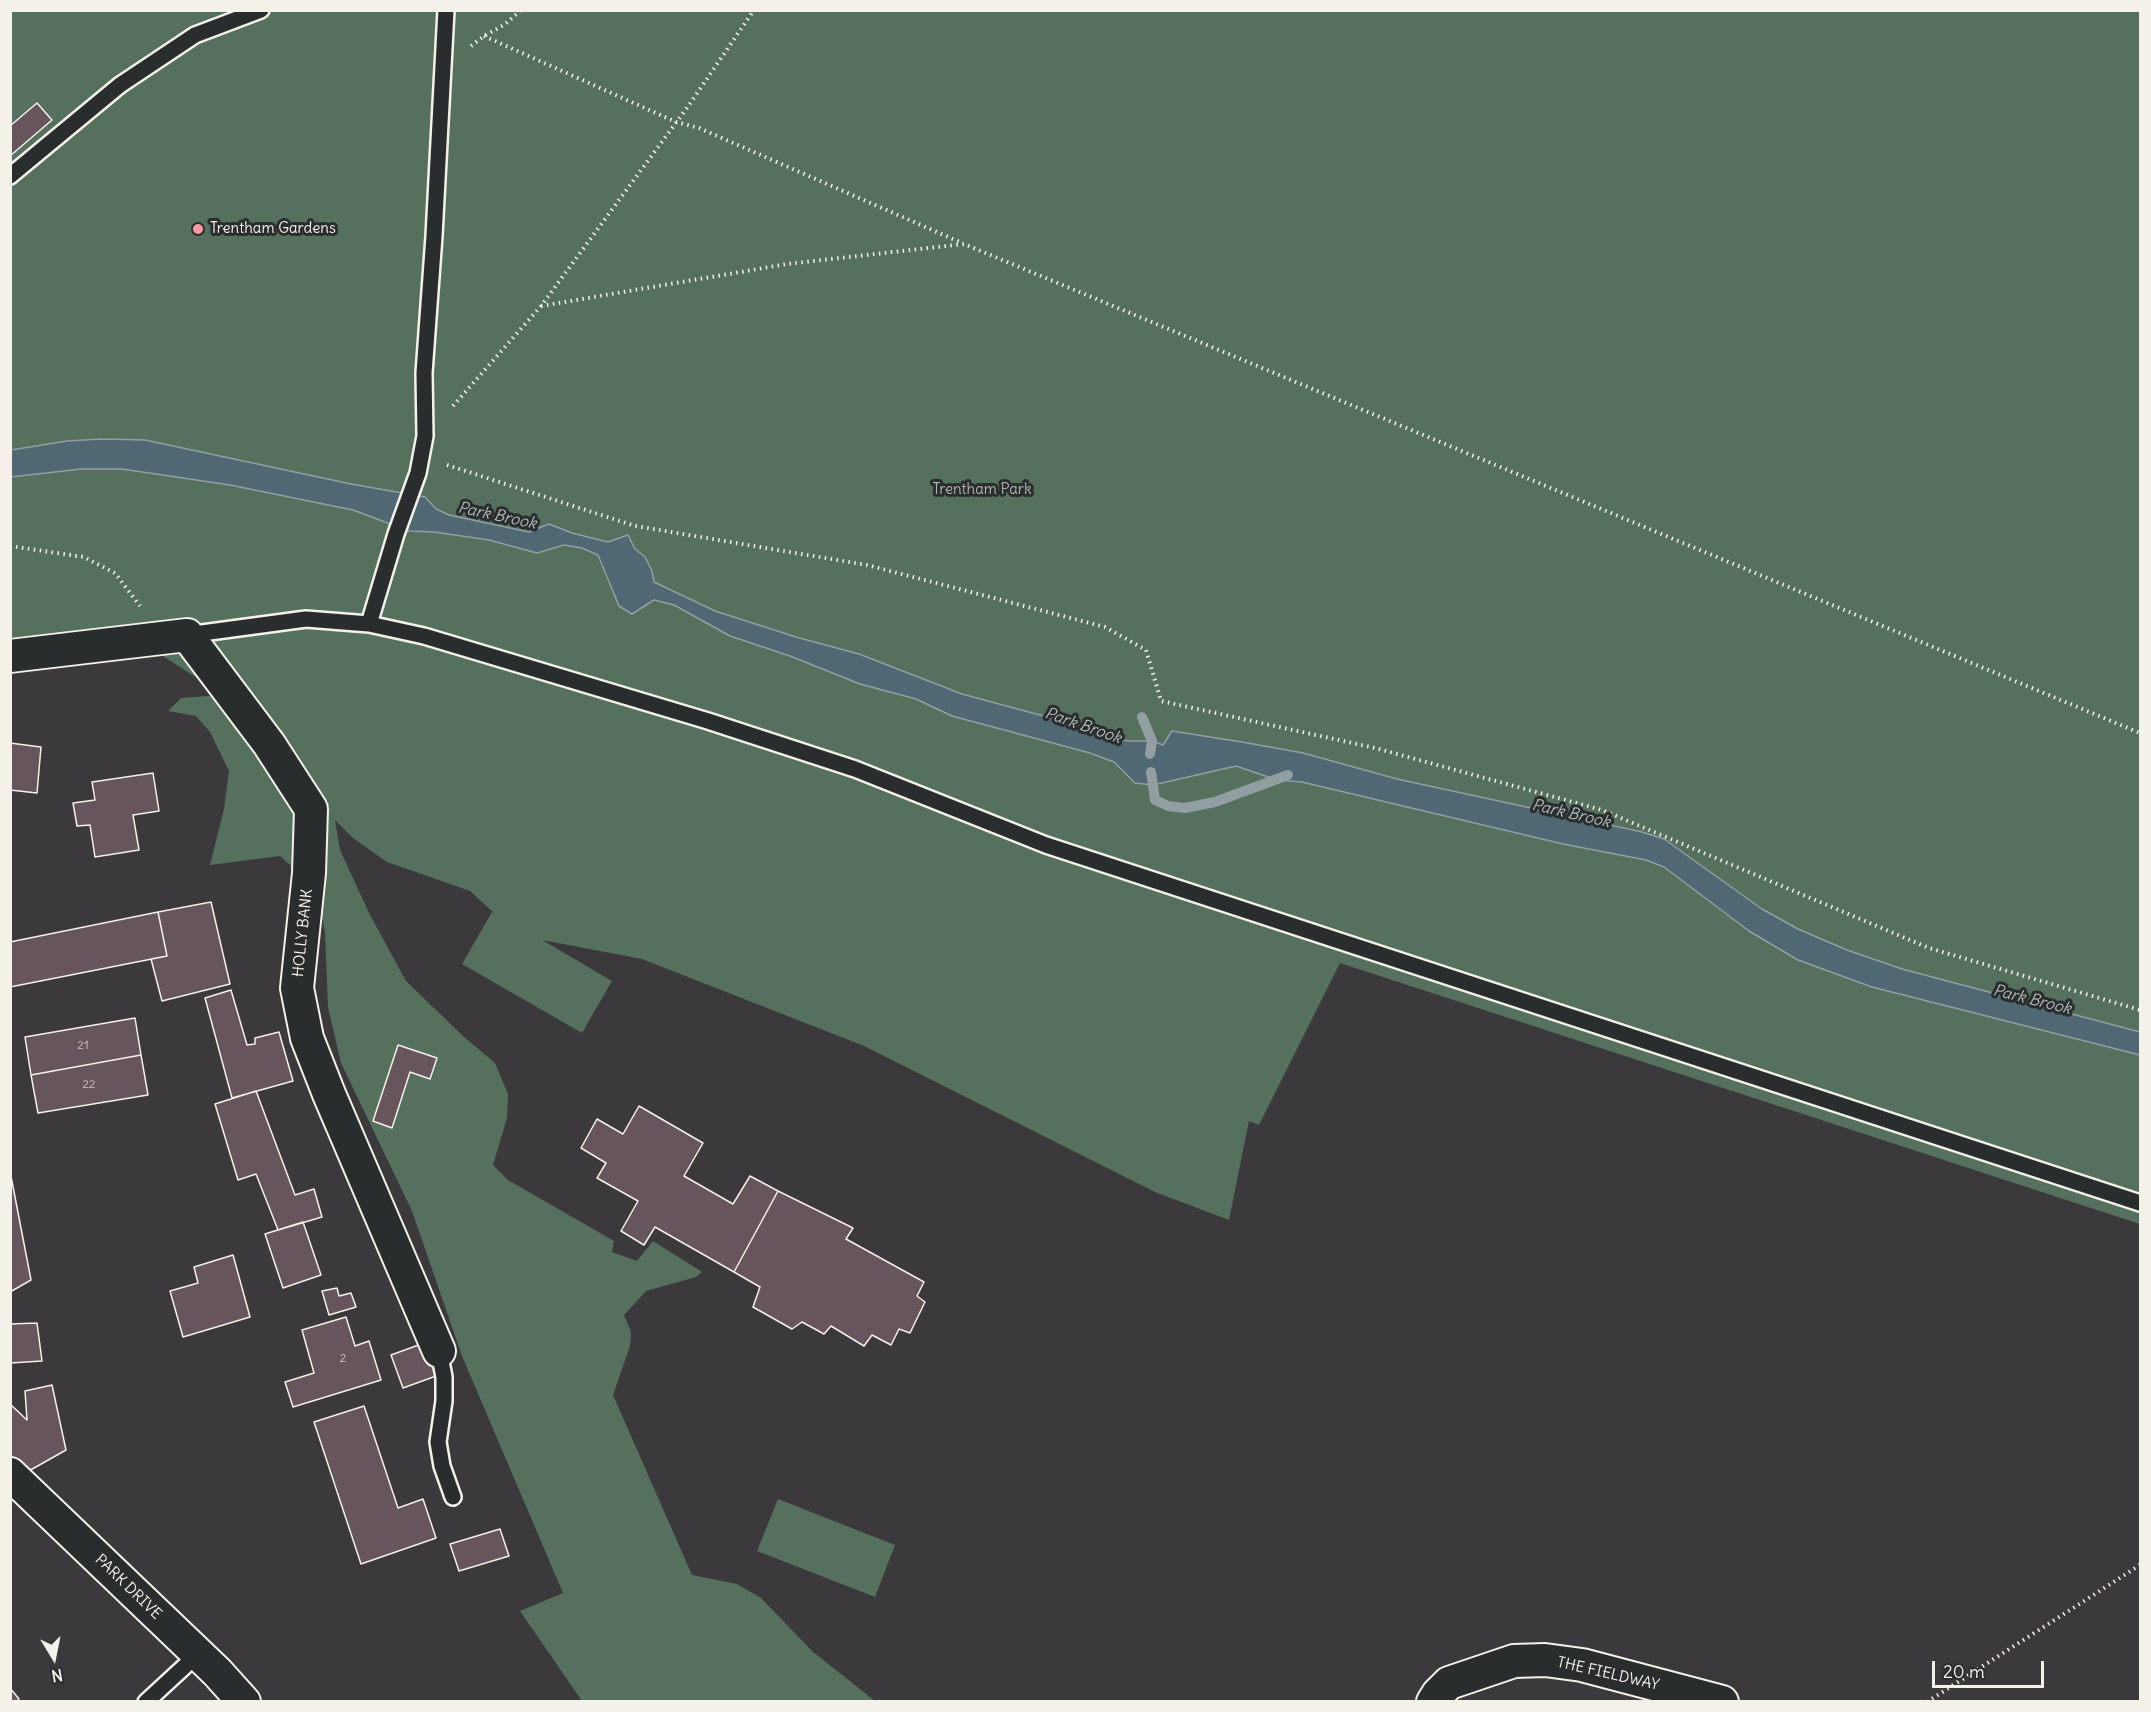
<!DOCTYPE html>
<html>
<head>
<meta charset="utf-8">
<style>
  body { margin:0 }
  #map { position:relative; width:2151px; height:1712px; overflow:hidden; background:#3c393c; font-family:Delius,sans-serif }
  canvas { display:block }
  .frame { position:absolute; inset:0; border:12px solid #f4f1e8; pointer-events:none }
  .north { position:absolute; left:24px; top:1628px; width:60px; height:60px; -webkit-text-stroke:4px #2a2d2e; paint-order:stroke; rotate:170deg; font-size:16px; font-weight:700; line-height:24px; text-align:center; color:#f4f1e8 }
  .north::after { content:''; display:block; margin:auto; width:21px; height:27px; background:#f4f1e8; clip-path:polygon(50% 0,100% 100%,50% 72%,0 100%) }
  .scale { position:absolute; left:1932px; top:1661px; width:112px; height:27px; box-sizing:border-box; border:3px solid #f4f1e8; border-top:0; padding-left:8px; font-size:18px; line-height:21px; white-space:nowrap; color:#f4f1e8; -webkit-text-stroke:4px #2a2d2e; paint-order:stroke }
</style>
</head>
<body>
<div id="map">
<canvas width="2151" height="1712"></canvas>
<div class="frame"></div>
<div class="north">N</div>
<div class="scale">20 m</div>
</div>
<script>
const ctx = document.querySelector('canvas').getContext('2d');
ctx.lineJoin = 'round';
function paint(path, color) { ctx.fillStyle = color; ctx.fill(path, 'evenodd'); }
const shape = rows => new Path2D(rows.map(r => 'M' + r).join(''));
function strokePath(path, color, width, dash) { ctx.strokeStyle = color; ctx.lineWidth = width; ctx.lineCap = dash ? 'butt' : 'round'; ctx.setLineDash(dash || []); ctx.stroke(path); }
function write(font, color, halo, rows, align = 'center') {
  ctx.font = font + ' Delius,sans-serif'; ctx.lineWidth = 6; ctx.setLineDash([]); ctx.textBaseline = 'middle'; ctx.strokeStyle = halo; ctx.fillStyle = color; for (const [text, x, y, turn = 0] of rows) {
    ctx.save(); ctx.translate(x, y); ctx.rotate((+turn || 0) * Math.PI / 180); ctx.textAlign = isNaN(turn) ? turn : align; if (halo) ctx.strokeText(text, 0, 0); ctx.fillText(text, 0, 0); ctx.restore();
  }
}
const green = shape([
  [10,11,2140,11,2140,1224,1340,963,1259,1125,1249,1121,1229,1220,1155,1192,864,1046,642,959,542,940,612,981,582,1033,462,964,492,912,494,913,470,891,387,862,353,838,335,820,340,850,370,915,406,981,464,1037,495,1063,508,1094,507,1118,493,1165,508,1180,614,1241,612,1252,637,1261,653,1241,702,1272,696,1277,646,1291,624,1315,631,1332,630,1346,613,1395,692,1575,737,1584,761,1598,812,1651,875,1701,582,1701,520,1611,563,1593,462,1356,412,1211,341,1063,328,1007,325,933,317,888,280,856,210,865,224,809,229,771,210,732,196,716,168,711,181,698,223,695,140,641,32,636,11,638],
  [778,1499,895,1545,875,1597,757,1551]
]);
const water = shape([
  [101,439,145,440,351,484,425,497,436,509,449,515,529,532,549,524,572,533,608,542,628,535,635,549,645,557,652,571,654,582,715,611,796,637,859,654,962,694,1077,725,1107,737,1128,741,1152,741,1163,745,1172,731,1242,742,1303,753,1397,779,1642,832,1664,839,1762,909,1798,929,1847,950,1902,969,2140,1032,2140,1055,1872,987,1798,960,1749,931,1664,867,1646,860,1563,844,1302,782,1277,780,1236,766,1153,785,1135,783,1114,762,1090,753,952,716,916,699,860,684,790,656,730,636,674,605,654,600,632,614,619,606,598,555,582,548,564,545,537,553,489,540,434,532,409,531,353,510,230,485,122,469,81,469,11,477,11,450,67,441,101,439]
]);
const stream = shape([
  [1142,717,1152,741,1150,754],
  [1151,772,1155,800,1168,806,1185,808,1215,802,1288,775]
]);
const building = shape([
  [37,103,52,120,10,156,10,126,37,103],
  [10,743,41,747,37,793,10,790,10,743],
  [153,773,159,811,133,815,139,850,95,857,90,825,77,826,73,803,95,800,92,782,153,773],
  [211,902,230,984,162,1001,151,959,167,956,158,912,211,902],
  [158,912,167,956,10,987,10,942,158,912],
  [231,990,247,1045,255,1044,255,1038,279,1032,293,1081,232,1098,205,998,231,990],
  [135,1018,141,1055,31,1075,25,1037,135,1018],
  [398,1045,437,1058,430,1079,410,1072,392,1128,373,1121,398,1045],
  [141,1055,148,1095,38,1113,31,1075,141,1055],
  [256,1091,295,1195,314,1189,322,1217,278,1230,256,1174,238,1180,215,1104,256,1091],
  [639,1106,703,1143,684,1176,733,1204,750,1176,778,1191,734,1272,655,1227,644,1245,621,1231,638,1201,597,1178,606,1163,581,1148,597,1119,623,1134,639,1106],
  [10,1171,31,1280,10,1292,10,1171],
  [778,1191,853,1228,846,1239,924,1282,917,1296,925,1302,910,1333,899,1329,891,1345,872,1335,864,1346,831,1326,824,1334,802,1322,792,1329,753,1307,760,1287,734,1272,778,1191],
  [303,1222,321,1275,283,1288,265,1234,303,1222],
  [233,1255,250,1317,183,1337,170,1291,198,1283,194,1267,233,1255],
  [337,1288,339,1296,351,1293,356,1307,329,1315,322,1291,337,1288],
  [346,1317,355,1346,369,1341,381,1380,293,1407,285,1382,314,1373,302,1330,346,1317],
  [37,1323,42,1361,10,1363,10,1324,37,1323],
  [424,1343,436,1376,403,1388,391,1355,424,1343],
  [52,1385,66,1450,27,1472,10,1455,10,1404,27,1420,25,1391,52,1385],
  [364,1406,398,1508,423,1499,436,1538,361,1564,314,1422,364,1406],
  [500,1529,509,1556,459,1571,450,1544,500,1529],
  [10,1688,19,1699,16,1702,10,1702,10,1688]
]);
const path = shape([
  [484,36,676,122,699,128,962,243],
  [471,46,484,36,504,25,521,10],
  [541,306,787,264,964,244,2140,733],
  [453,406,541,306,689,105,754,10],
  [447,465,635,526,867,565,1105,627,1146,650,1161,701,1375,748,1602,810,1929,948,2140,1010],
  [10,546,84,557,115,573,140,606],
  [1927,1702,2140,1565]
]);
const service = shape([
  [10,176,120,85,195,35,261,10],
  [369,624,396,534,418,473,425,436,424,373,434,236,446,10],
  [187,635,306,619,369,624,424,636,708,721,855,769,1046,845,2140,1203],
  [439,1351,444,1377,444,1401,438,1442,442,1466,453,1497],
  [146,1702,198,1654]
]);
const minor = shape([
  [10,656,187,635,269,744,311,809,309,873,297,988,307,1038,329,1094,439,1351],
  [10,1474,217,1672,244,1702],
  [1433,1702,1438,1694,1449,1683,1514,1661,1545,1660,1582,1665,1722,1702]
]);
const markers = [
  [198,229,6,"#ff9aa2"]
];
const numberNames = [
  ["21",83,1046],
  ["22",89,1085],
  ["2",343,1359]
];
const poiNames = [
  ["Trentham Gardens",210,229]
];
const parkNames = [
  ["Trentham Park",982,490]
];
const streetNames = [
  ["HOLLY BANK",303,933,-84],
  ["PARK DRIVE",128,1587,44],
  ["THE FIELDWAY",1608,1674,13]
];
const waterNames = [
  ["Park Brook",497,516,12],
  ["Park Brook",1083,726,19],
  ["Park Brook",1571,814,13],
  ["Park Brook",2032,1000,14]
];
paint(green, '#56705e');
paint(water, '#4f6874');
strokePath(water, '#919fa2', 1.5);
strokePath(stream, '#919fa2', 10);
paint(building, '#67555d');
strokePath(building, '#f4f1e8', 1.5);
strokePath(service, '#f4f1e8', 20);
strokePath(minor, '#f4f1e8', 36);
strokePath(path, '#f4f1e8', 4, [1.5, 4.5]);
strokePath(service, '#2a2d2e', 15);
strokePath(minor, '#2a2d2e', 32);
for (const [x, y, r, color] of markers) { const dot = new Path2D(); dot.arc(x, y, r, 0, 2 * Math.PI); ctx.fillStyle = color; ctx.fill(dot); strokePath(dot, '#2a2d2e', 2); }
write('12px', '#d1cac5', null, numberNames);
write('15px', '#f4f1e8', '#2a2d2e', poiNames, 'left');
write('15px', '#adb7aa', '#2a2d2e', parkNames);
write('15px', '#f4f1e8', '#2a2d2e', streetNames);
write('italic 16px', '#b2baba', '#2a2d2e', waterNames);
</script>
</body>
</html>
